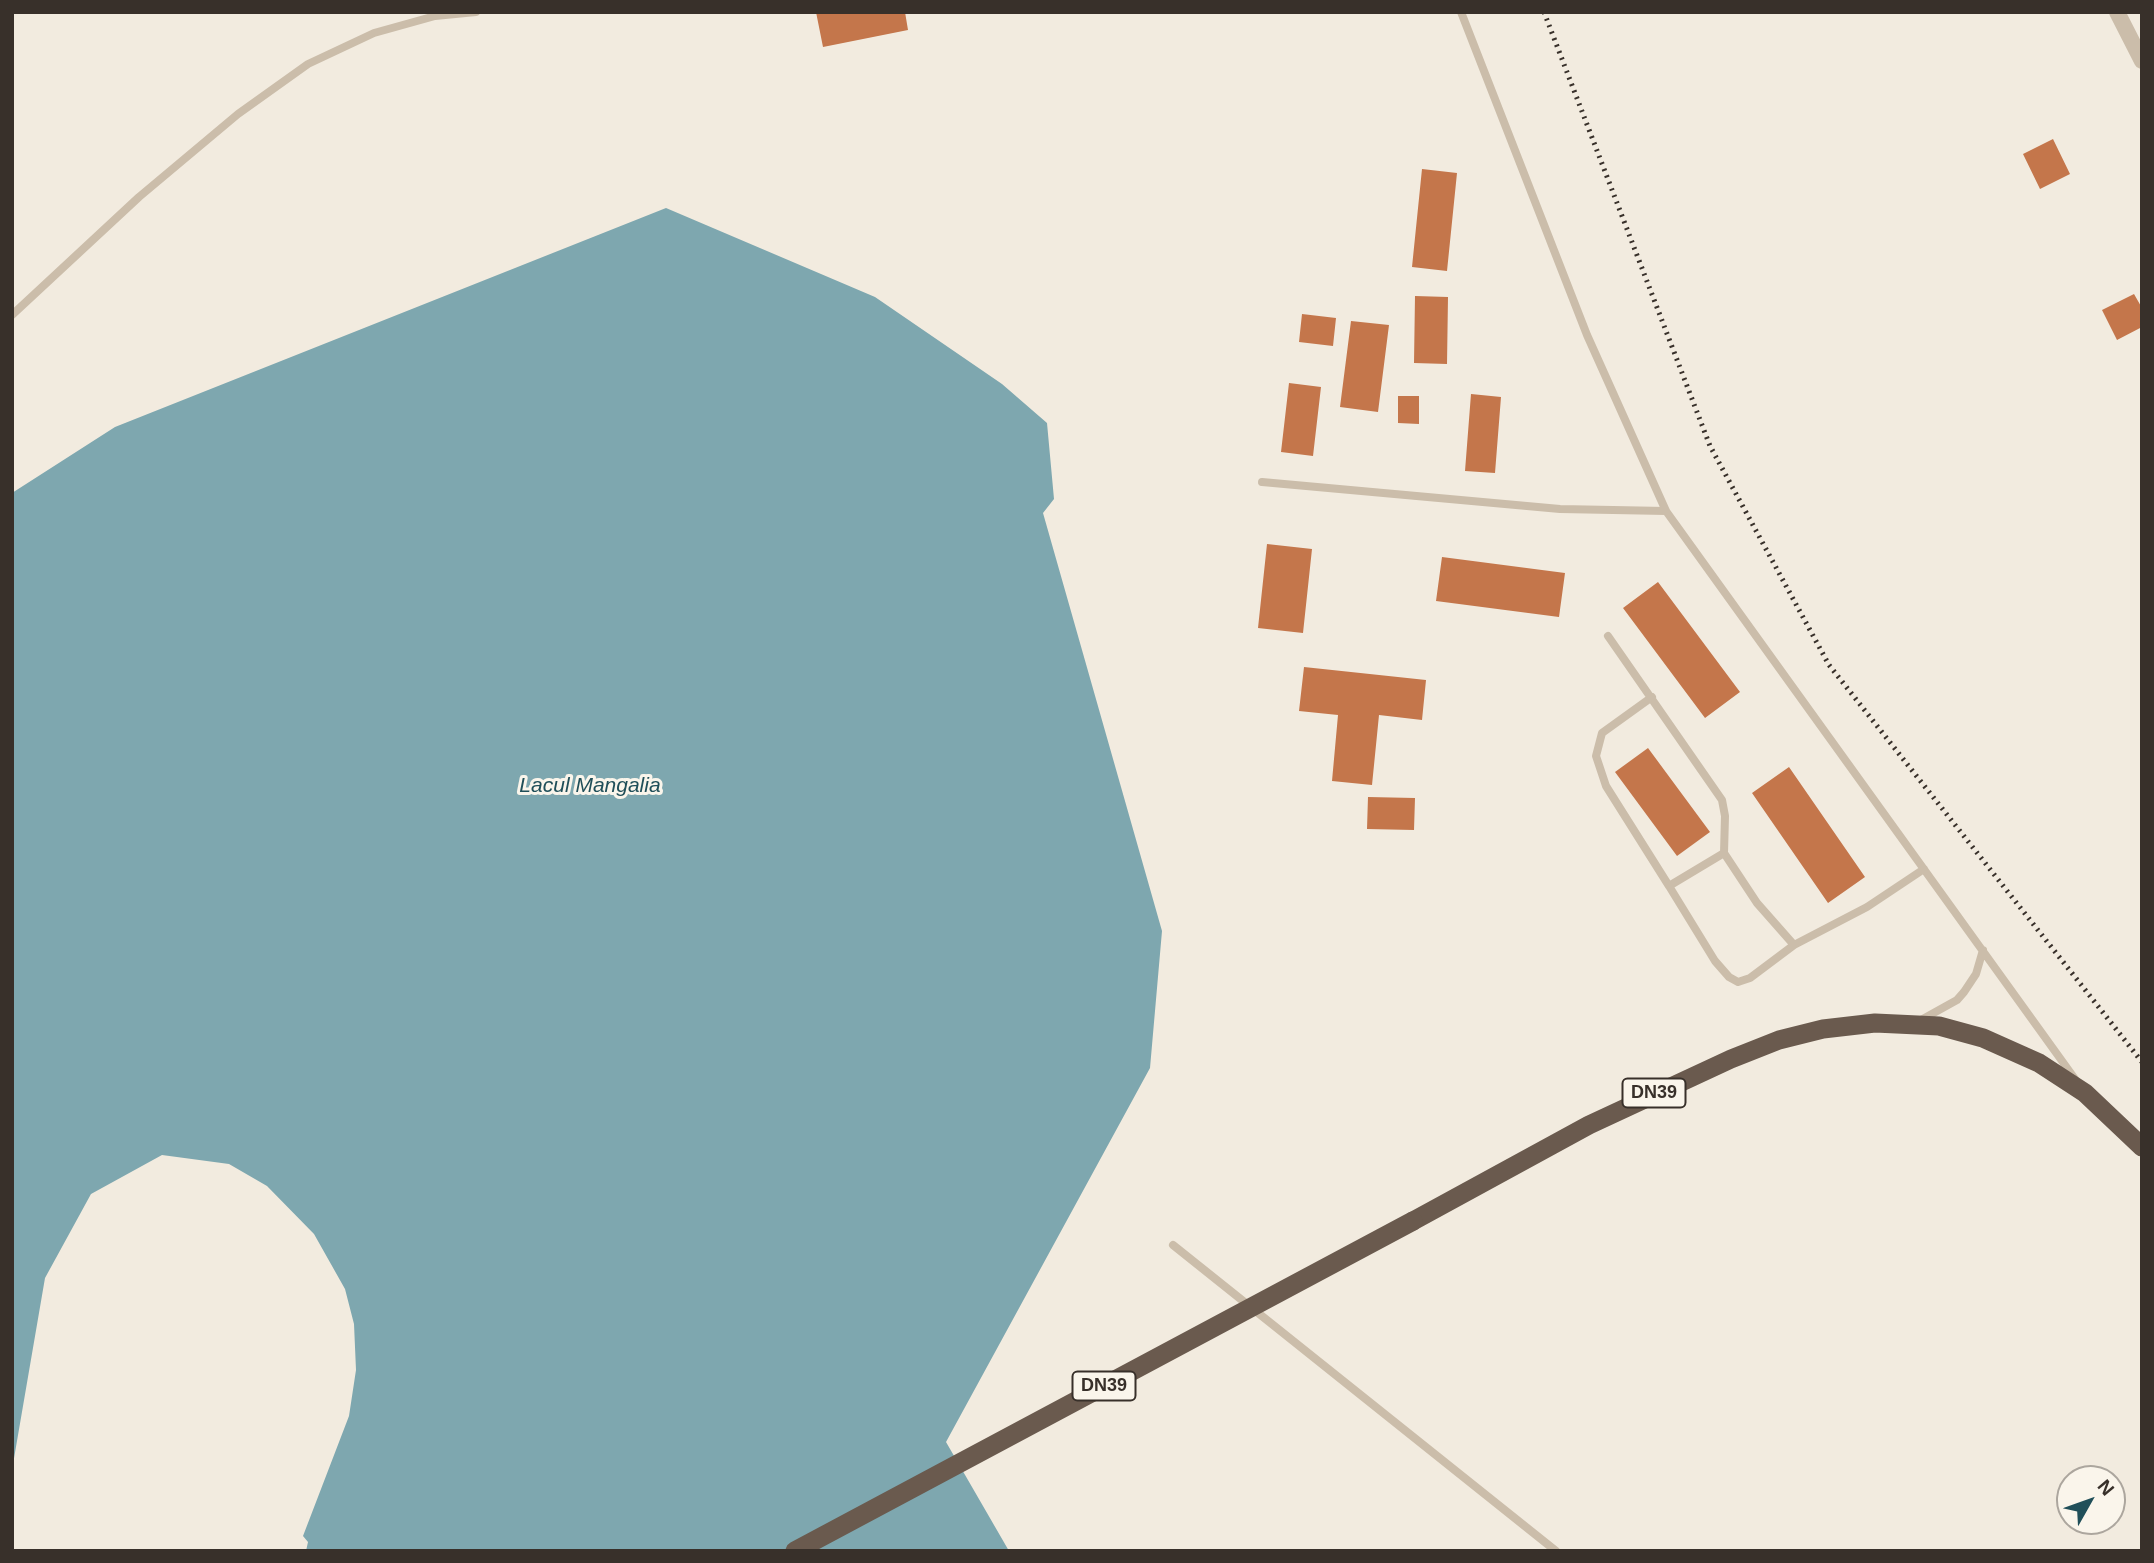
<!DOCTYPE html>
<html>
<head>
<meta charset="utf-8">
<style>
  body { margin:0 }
  #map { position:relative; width:2154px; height:1563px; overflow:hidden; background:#f2ebdf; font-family:Helvetica,sans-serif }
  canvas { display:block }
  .frame { position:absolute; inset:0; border:14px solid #38302a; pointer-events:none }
  .north { position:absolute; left:2056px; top:1465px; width:70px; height:70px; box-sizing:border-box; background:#faf5eb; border:2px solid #aca69e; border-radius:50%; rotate:50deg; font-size:19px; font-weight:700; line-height:28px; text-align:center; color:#38302a }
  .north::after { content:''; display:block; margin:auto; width:24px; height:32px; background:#204f59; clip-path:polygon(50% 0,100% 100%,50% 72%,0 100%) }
</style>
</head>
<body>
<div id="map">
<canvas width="2154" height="1563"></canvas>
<div class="frame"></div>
<div class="north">N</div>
</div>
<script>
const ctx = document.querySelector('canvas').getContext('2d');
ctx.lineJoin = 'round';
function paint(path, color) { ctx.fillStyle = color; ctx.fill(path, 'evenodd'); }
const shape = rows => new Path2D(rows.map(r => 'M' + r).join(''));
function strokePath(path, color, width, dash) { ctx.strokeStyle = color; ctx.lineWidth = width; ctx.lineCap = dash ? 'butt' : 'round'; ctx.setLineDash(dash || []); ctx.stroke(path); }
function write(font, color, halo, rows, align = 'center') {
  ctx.font = font + ' Helvetica,sans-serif'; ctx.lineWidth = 6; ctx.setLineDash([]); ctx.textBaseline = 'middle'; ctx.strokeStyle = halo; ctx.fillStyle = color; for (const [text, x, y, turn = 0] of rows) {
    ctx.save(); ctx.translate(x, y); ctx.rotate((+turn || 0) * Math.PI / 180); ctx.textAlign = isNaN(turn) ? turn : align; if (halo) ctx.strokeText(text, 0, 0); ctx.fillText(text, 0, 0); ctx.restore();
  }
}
const water = shape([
  [666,208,875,297,1002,384,1047,423,1054,499,1043,513,1162,931,1150,1068,946,1442,1009,1551,306,1551,308,1542,303,1536,349,1416,356,1370,354,1324,345,1289,314,1234,267,1186,229,1164,162,1155,91,1194,45,1278,12,1470,12,493,115,427]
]);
const building = shape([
  [816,12,905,12,908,30,823,47],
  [2053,139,2070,174,2040,189,2023,154],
  [1422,169,1457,173,1447,271,1412,267],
  [2134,294,2142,308,2142,327,2117,340,2102,310],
  [1415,296,1448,297,1447,364,1414,363],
  [1302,314,1336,318,1333,346,1299,342],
  [1351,321,1389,325,1378,412,1340,407],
  [1289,383,1321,387,1313,456,1281,452],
  [1471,394,1501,397,1495,473,1465,471],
  [1398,396,1419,396,1419,424,1398,423],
  [1267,544,1312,549,1303,633,1258,628],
  [1442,557,1565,573,1559,617,1436,601],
  [1658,582,1740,692,1705,718,1623,608],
  [1304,667,1426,680,1422,720,1379,715,1372,785,1332,781,1338,715,1299,711],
  [1648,748,1710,832,1677,856,1615,772],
  [1789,767,1865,877,1828,903,1752,793],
  [1368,797,1415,798,1414,830,1367,829]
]);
const service = shape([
  [1461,12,1587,335,1666,511,2075,1079],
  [12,315,139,197,238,114,308,64,374,33,435,16,476,12],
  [1262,482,1560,509,1666,511],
  [1608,636,1722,800,1725,816,1724,853,1757,903,1794,945,1867,907,1924,869],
  [1652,697,1602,733,1596,756,1606,786,1669,886,1724,853],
  [1669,886,1715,961,1729,977,1738,982,1750,978,1794,945],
  [1921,1020,1957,1000,1964,992,1976,974,1983,950],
  [1173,1245,1556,1551]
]);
const minor = shape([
  [2117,12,2142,61]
]);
const trunk = shape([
  [1413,1221,1589,1125,1731,1059,1779,1040,1823,1029,1875,1023,1939,1026,1983,1038,2039,1063,2085,1093,2142,1147]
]);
const rail = shape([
  [1544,12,1710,446,1829,665,2142,1062]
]);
const trunkBridge = shape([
  [795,1551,1413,1221]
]);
const shields = [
  [1654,1093,63],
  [1104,1386,63]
];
const shieldNames = [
  ["DN39",1654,1093],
  ["DN39",1104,1386]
];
const waterNames = [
  ["Lacul Mangalia",590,786]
];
paint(water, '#7ea7af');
paint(building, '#c4764b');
strokePath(service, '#cbbdaa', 8);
strokePath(minor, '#cbbdaa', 16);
strokePath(trunk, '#6a5a4e', 19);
strokePath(rail, '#38302a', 5, [2, 5]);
strokePath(trunkBridge, '#6a5a4e', 19);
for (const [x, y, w] of shields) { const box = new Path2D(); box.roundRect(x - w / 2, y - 14.5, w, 29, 5); ctx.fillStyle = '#faf5eb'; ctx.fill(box); strokePath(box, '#38302a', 2); }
write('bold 18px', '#38302a', null, shieldNames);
write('italic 21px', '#204f59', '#faf5eb', waterNames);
</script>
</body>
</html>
